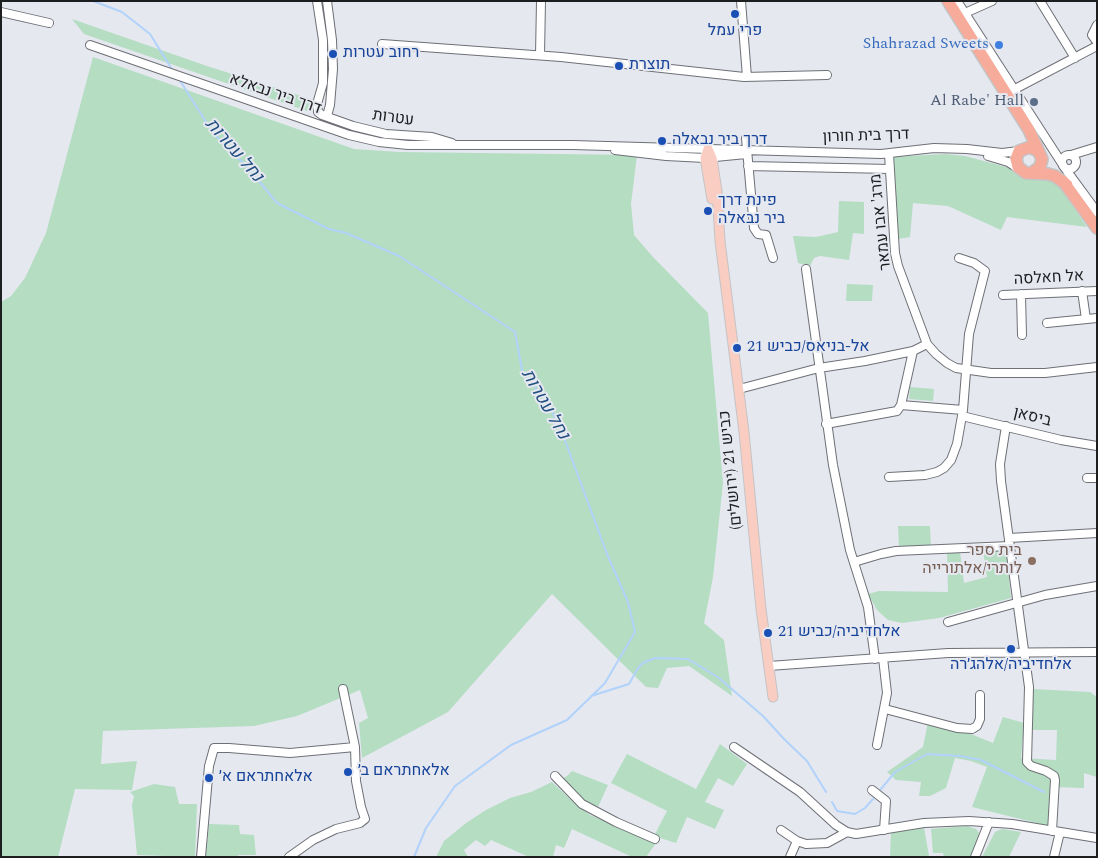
<!DOCTYPE html>
<html>
<head>
<meta charset="utf-8">
<style>
  body { margin:0 }
  #map { position:relative; width:1098px; height:858px; overflow:hidden; background:#e6e8f0; font-family:Spectral,serif }
  canvas { display:block }
  .frame { position:absolute; inset:0; border:2px solid #1d1e20; pointer-events:none }
</style>
</head>
<body>
<div id="map">
<canvas width="1098" height="858"></canvas>
<div class="frame"></div>
</div>
<script>
const ctx = document.querySelector('canvas').getContext('2d');
ctx.lineJoin = 'round';
function paint(path, color) { ctx.fillStyle = color; ctx.fill(path, 'evenodd'); }
const shape = rows => new Path2D(rows.map(r => 'M' + r).join(''));
function strokePath(path, color, width, dash) { ctx.strokeStyle = color; ctx.lineWidth = width; ctx.lineCap = dash ? 'butt' : 'round'; ctx.setLineDash(dash || []); ctx.stroke(path); }
function write(font, color, halo, rows, align = 'center') {
  ctx.font = font + ' Spectral,Heebo,serif'; ctx.lineWidth = 4; ctx.setLineDash([]); ctx.textBaseline = 'middle'; ctx.strokeStyle = halo; ctx.fillStyle = color; for (const [text, x, y, turn = 0] of rows) {
    ctx.save(); ctx.translate(x, y); ctx.rotate((+turn || 0) * Math.PI / 180); ctx.textAlign = isNaN(turn) ? turn : align; if (halo) ctx.strokeText(text, 0, 0); ctx.fillText(text, 0, 0); ctx.restore();
  }
}
const green = shape([
  [72,19,207,66,311,99,307,111,84,34],
  [93,57,354,149,399,152,637,155,631,204,634,235,653,257,708,313,723,483,713,577,704,623,724,640,732,696,689,666,667,668,658,688,646,687,552,594,448,712,362,758,359,723,368,718,360,690,297,716,254,726,103,731,101,764,137,761,132,790,75,789,58,857,1,857,1,302,11,296,25,278,46,233],
  [945,154,965,156,1047,178,1058,184,1087,227,1007,217,1001,230,948,206,913,203,910,237,898,239,894,157],
  [839,201,864,202,864,234,853,233,849,260,820,256,814,258,810,266,798,263,793,236,816,237,838,232],
  [847,284,873,285,872,301,846,301],
  [910,387,934,389,933,401,909,399],
  [898,526,930,526,931,547,899,548],
  [1006,549,1011,598,939,618,902,623,888,620,877,610,868,594,879,591,948,592,947,553,960,552,964,583,987,577,983,551],
  [1033,689,1090,692,1097,697,1097,777,1084,773,1084,788,1052,787,1049,826,972,807,987,767,971,761,955,758,946,788,930,796,919,796,921,782,896,780,887,772,923,747,928,722,971,734,993,743,1003,717,1024,723,1021,758,1056,760,1057,730,1031,730],
  [720,744,747,764,733,786,718,778,705,802,724,810,715,829,687,817,676,843,654,836,667,811,611,783,627,754,696,789],
  [572,771,608,785,598,807,585,801,561,779,567,776],
  [552,782,572,801,590,815,657,842,646,857,632,857,572,829,564,848,556,845,553,857,529,857,491,840,485,846,476,840,464,850,468,857,436,857,444,841,466,823,486,810,510,798,531,792],
  [154,784,175,787,179,804,197,804,195,857,137,855,132,805,134,796,130,792],
  [209,824,239,825,240,834,254,835,256,855,238,855,238,857,206,857],
  [967,826,976,829,979,833,978,841,970,857,944,857,943,853,933,853,931,829],
  [924,828,929,856,890,857,891,833],
  [1002,829,1021,832,1009,857,982,857,995,832]
]);
const stream = shape([
  [93,1,122,12,150,34,173,71],
  [179,79,213,133,249,169,277,203,329,229,346,233,399,256,515,332,522,370,545,400,559,424,607,554,628,602,635,632,605,683,567,720,511,745,455,786,426,828,414,857],
  [591,696,629,684,638,668,643,663,655,658,688,659,719,678,763,716,784,739,807,761,826,792],
  [881,789,895,772,927,754,960,756,981,760,1044,792],
  [832,802,837,811,855,814,865,808,873,799]
]);
const minor = shape([
  [317,1,323,40,323,83,317,104,318,112,322,115,353,126,386,134,432,137,452,143],
  [327,1,332,40,333,69,330,105,327,116],
  [741,1,747,77],
  [957,1,1063,165],
  [1040,1,1075,58],
  [1,12,49,23],
  [965,13,992,1],
  [1097,25,1092,35,1097,42],
  [382,44,561,57,744,77,827,75],
  [90,45,349,135,379,142,408,145,573,145,881,154,934,148,967,149,1002,153,1019,151],
  [540,55,541,1],
  [1015,89,1097,46],
  [746,138,754,228,758,234,766,235,773,258],
  [615,150,666,156,705,158,746,154],
  [889,154,895,253,898,266,927,344,936,354,947,363,956,368,991,373,1045,373,1097,367],
  '1062 162a7 7 0 1 1 14 0a7 7 0 1 1-14 0Z',
  [1071,155,1097,147],
  [988,156,1008,162,1019,169],
  [748,166,890,169],
  [1064,167,1097,212],
  [806,269,833,465,850,550,868,607,875,659],
  [1082,291,1086,319],
  [1021,294,1022,335],
  [1003,295,1097,291],
  [1047,323,1097,318],
  [739,389,819,368,865,361,913,351,927,344],
  [901,405,963,410],
  [962,416,1061,440,1097,446],
  [826,424,897,411,901,405,913,351],
  [1006,426,1000,464,1001,481,1029,687,1027,762,1031,766,1046,771,1054,776,1055,780,1052,831],
  [889,477,925,475,937,472,944,468,951,460,957,444,963,410,969,334,985,271,974,263,959,258],
  [1087,478,1097,478],
  [1009,538,1097,533],
  [854,562,881,554,896,551,1010,546],
  [948,622,1045,595,1097,586],
  [769,666,948,653,1097,652],
  [885,709,957,728,972,729,977,726,980,719,980,695],
  [877,745,887,693,883,658],
  [734,747,800,792,836,825,847,832,856,834,924,823,969,821,1012,824,1097,838],
  [555,776,582,804,616,822,655,839],
  [872,790,886,801,884,830],
  [781,830,797,841,806,844,827,843,847,832],
  [201,857,209,766,214,748,229,748,290,753,355,747],
  [289,857,313,840,336,829,360,823,365,819,361,807,356,781,355,747,343,689],
  [790,857,797,841],
  [975,857,989,822],
  [1054,857,1060,832]
]);
const major = shape([
  [708,149,712,158,717,191,720,241,744,432,761,609,773,697],
  [708,149,705,158,712,199]
]);
const highway = shape([
  [948,1,1029,130,1042,159,1040,167,1033,172],
  [1038,151,1030,147,1019,151,1016,159,1018,167,1026,173,1048,174,1055,176,1067,185],
  [1063,181,1097,228]
]);
const markers = [
  [735,14,5,"#1a4fb4"],
  [999,45,5,"#3f7fe0"],
  [333,54,5,"#1a4fb4"],
  [619,66,5,"#1a4fb4"],
  [1034,102,5,"#5c6f8a"],
  [662,141,5,"#1a4fb4"],
  [708,211,5,"#1a4fb4"],
  [737,348,5,"#1a4fb4"],
  [1032,561,5,"#8d6e63"],
  [768,633,5,"#1a4fb4"],
  [1011,649,5,"#1a4fb4"],
  [348,772,5,"#1a4fb4"],
  [209,778,5,"#1a4fb4"]
];
const transitNames = [
  ["פרי עמל",735,32,"center"],
  ["רחוב עטרות",343,54],
  ["תוצרת",629,66],
  ["דרך ביר נבאלה",672,141],
  ["פינת דרך",718,202],
  ["ביר נבאלה",718,220],
  ["אל-בניאס/כביש 21",747,348],
  ["אלחדיביה/כביש 21",778,633],
  ["אלחדיביה/אלהג׳רה",1011,666,"center"],
  ["אלאחתראם ב׳",358,772],
  ["אלאחתראם א׳",219,778]
];
const shopNames = [
  ["Shahrazad Sweets",989,45]
];
const streetNames = [
  ["דרך ביר נבאלא",275,95,19],
  ["עטרות",393,119,8],
  ["דרך בית חורון",866,137,-2],
  ["מרג' אבו עמאר",882,222,-96],
  ["אל חאלסה",1049,279,-3],
  ["ביסאן",1032,418,14],
  ["כביש 21 (ירושלים)",732,470,-96]
];
const serviceNames = [
  ["Al Rabe' Hall",1024,102]
];
const educationNames = [
  ["בית ספר",1022,552],
  ["לותרי/אלתורייה",1022,570]
];
const waterNames = [
  ["נחל עטרות",233,151,49],
  ["נחל עטרות",544,405,60]
];
paint(green, '#b4ddc2');
strokePath(stream, '#b1d2fa', 2);
strokePath(minor, '#6e7076', 10);
strokePath(major, '#c4c4c5', 11);
strokePath(highway, '#c4c4c5', 14);
strokePath(minor, '#fff', 8);
strokePath(major, '#facdc3', 9);
strokePath(highway, '#f7ac9b', 11);
for (const [x, y, r, color] of markers) { const dot = new Path2D(); dot.arc(x, y, r, 0, 2 * Math.PI); ctx.fillStyle = color; ctx.fill(dot); strokePath(dot, '#e6e8f0', 2); }
write('16px', '#164399', '#e6e8f0', transitNames, 'left');
write('16px', '#366cbe', '#e6e8f0', shopNames, 'right');
write('16px', '#1d1e20', '#e6e8f0', streetNames);
write('16px', '#4e5e75', '#e6e8f0', serviceNames, 'right');
write('16px', '#785e54', '#e6e8f0', educationNames, 'right');
write('italic 18px', '#235081', '#e6e8f0', waterNames);
</script>
</body>
</html>
